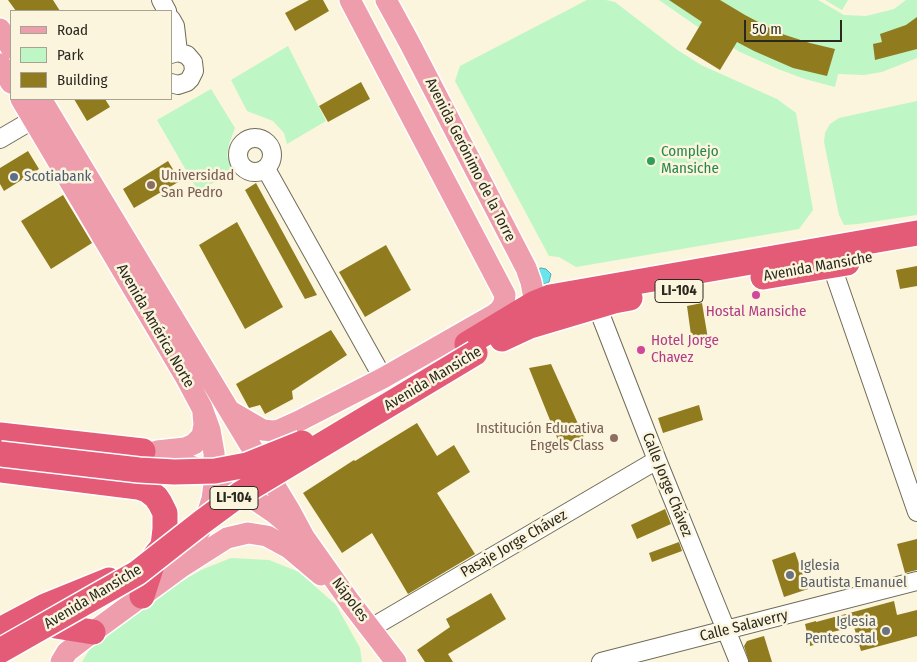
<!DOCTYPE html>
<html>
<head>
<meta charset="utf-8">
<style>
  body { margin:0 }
  #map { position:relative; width:917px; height:662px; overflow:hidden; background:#fbf5dd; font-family:"Fira Sans Condensed",sans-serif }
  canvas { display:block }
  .legend { position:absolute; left:10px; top:10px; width:162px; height:90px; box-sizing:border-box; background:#fbf5dd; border:1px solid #a7a391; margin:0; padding:6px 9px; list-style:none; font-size:15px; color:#2a281f }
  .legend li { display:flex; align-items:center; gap:10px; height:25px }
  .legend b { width:25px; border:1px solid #a7a391 }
  .scale { position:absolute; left:744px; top:20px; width:98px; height:22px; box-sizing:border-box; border:2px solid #2a281f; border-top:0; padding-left:6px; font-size:15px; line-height:18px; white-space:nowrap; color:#2a281f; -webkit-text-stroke:4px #fbf5dd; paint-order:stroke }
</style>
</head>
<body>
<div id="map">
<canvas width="917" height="662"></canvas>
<ul class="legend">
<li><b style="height:6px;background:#ee9dad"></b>Road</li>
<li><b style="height:14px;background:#bef6c5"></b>Park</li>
<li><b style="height:14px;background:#907c1f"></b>Building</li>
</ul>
<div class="scale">50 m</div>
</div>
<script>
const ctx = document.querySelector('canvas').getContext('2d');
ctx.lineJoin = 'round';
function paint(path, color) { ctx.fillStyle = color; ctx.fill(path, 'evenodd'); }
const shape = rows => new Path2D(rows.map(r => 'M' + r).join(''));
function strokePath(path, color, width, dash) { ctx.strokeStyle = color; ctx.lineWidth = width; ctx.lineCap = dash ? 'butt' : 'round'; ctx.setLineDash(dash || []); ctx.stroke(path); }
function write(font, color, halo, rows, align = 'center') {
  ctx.font = font + ' "Fira Sans Condensed",sans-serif'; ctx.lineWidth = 5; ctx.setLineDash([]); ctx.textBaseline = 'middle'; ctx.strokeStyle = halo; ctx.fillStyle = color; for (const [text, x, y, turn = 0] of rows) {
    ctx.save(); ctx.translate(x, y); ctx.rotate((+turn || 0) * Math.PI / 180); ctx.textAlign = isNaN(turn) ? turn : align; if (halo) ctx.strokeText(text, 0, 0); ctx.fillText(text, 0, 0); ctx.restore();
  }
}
const green = shape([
  [587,0,606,0,615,2,676,49,701,65,777,99,796,113,813,210,799,229,576,267,559,257,549,256,455,81,460,66],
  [659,0,818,0,844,15,866,16,894,9,906,0,917,0,917,58,882,72,864,75,838,74,835,87,805,79,778,69,740,52,695,25],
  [825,0,848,0,842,10],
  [288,46,326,121,287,144,284,133,273,121,247,111,231,80],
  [211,89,235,128,229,144,227,156,232,162,237,170,198,191,157,120],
  [917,101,917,215,858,224,844,225,839,215,824,142,825,133,830,124,839,118],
  [231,558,269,560,299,572,336,605,360,648,362,662,82,662,97,637,147,602,201,570]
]);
const water = shape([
  [541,268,546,269,551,274,549,282,544,284,541,284,536,271,541,268]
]);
const building = shape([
  [8,0,53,0,60,11,16,11],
  [309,0,323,0,329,11,295,31,285,13],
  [669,0,720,0,745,15,779,33,810,43,835,49,827,76,793,68,754,51,737,42,720,70,686,49,702,22],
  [917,17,917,49,875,60,873,44,882,42,880,34,906,25],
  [361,82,370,99,328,122,319,106],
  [74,99,105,99,110,107,87,121],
  [28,151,39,169,4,191,0,184,0,168],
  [168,161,180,181,134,208,123,189],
  [256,183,317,295,305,299,245,190],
  [63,195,92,243,51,269,21,221],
  [237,222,283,307,245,329,199,245],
  [386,245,411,290,365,317,339,272],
  [917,266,917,286,900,289,896,270],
  [702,303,708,339,692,342,687,306],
  [331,330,347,355,292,391,293,399,265,414,260,405,249,408,236,384],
  [551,364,584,437,560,445,529,368],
  [699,405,703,420,663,433,658,418],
  [417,423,437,456,454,445,470,472,437,493,475,554,408,594,372,533,342,553,303,493,354,460,355,461],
  [665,509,671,524,637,539,631,525],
  [917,539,917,570,905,573,897,544],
  [679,542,682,551,652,562,649,553],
  [795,552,808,589,784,597,772,560],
  [491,593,506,619,448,654,453,662,425,662,417,650,450,627,446,619],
  [894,601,897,615,917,610,917,636,861,651,854,627,819,635,822,643,810,646,805,624,816,621,816,622],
  [764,636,772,662,749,662,744,646,747,641]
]);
const minor = shape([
  [161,0,167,11],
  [171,19,175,26,178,52],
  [171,54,178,52,187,55,193,62,194,71,190,79,187,82,178,85,171,83],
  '238 155a17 17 0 1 1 34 0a17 17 0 1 1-34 0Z',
  [0,139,34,119,46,114],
  [266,169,383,378],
  [828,255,917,512],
  [597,306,657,460,739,662],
  [371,628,657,460],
  [601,662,917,581]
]);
const major = shape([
  [386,0,409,42,526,268,531,282,535,303,532,319],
  [0,29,11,48],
  [0,64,11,83],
  [21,99,186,378,202,408,210,430,214,453,215,477,212,499,205,521,180,568],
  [41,99,290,511,304,537,350,602,396,662],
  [232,412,263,430,273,431,279,430,299,421,383,378,495,314,500,310,504,303,505,295,350,0],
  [143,451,171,459,199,469],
  [157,451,185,448,194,444,202,436,204,425,203,413],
  [231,485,245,493,273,512,296,531],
  [61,662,67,652,93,632,180,568,227,538,248,533,267,536,289,548,321,575]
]);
const highway = shape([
  [763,277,847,263],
  [502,339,530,326,614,301,630,298],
  [467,344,535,303,550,297,917,233],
  [0,435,143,451],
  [0,470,138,487,147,490,156,497,160,503,165,513,165,529,163,546,155,556,142,596],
  [33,623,37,623,93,632],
  [0,630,45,606,109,580]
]);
const highwayBridge = shape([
  [0,454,139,470,174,472,215,471,247,465,302,443],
  [0,651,137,573,202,522,240,494,475,353]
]);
const markers = [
  [651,161,5,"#2e9e5b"],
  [14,177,5,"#5c6f8a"],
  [151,185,5,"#8d6e63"],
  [756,295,5,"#d1479c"],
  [641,350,5,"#d1479c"],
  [614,438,5,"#8d6e63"],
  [790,575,5,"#6b7280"],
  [886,631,5,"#6b7280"]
];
const shields = [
  [679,291,48],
  [234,498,48]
];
const shieldNames = [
  ["LI-104",679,291],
  ["LI-104",234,498]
];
const leisureNames = [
  ["Complejo",661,152],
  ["Mansiche",661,169]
];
const streetNames = [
  ["Avenida Gerónimo de la Torre",470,160,63],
  ["Avenida Mansiche",818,267,-10],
  ["Avenida América Norte",155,326,60],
  ["Avenida Mansiche",433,379,-31],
  ["Calle Jorge Chávez",667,485,68],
  ["Pasaje Jorge Chávez",514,544,-30],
  ["Avenida Mansiche",93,597,-31],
  ["Nápoles",350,600,53],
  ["Calle Salaverry",744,626,-14]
];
const educationNames = [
  ["Universidad",161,176],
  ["San Pedro",161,193],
  ["Institución Educativa",604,429,"right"],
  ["Engels Class",604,446,"right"]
];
const serviceNames = [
  ["Scotiabank",24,177]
];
const hotelNames = [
  ["Hostal Mansiche",756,312],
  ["Hotel Jorge",651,341,"left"],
  ["Chavez",651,358,"left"]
];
const worshipNames = [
  ["Iglesia",800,566],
  ["Bautista Emanuel",800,583],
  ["Iglesia",876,622,"right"],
  ["Pentecostal",876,639,"right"]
];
paint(green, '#bef6c5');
paint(water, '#6ae5eb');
strokePath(water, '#57acae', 1);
paint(building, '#907c1f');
strokePath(minor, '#706b56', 20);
strokePath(major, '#fff', 24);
strokePath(highway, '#fff', 28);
strokePath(minor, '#fff', 18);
strokePath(major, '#ee9dad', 21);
strokePath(highway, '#e35b77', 25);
strokePath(highwayBridge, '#fff', 28, []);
strokePath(highwayBridge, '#e35b77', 25);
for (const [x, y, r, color] of markers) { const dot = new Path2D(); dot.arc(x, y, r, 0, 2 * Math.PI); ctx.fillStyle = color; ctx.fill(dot); strokePath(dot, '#fbf5dd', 2); }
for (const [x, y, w] of shields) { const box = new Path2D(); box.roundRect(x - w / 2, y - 11.5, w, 23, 4); ctx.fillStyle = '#fbf5dd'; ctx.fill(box); strokePath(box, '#2a281f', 1); }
write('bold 14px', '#2a281f', null, shieldNames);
write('15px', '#27864d', '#fbf5dd', leisureNames, 'left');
write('15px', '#2a281f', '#fbf5dd', streetNames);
write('15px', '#785e54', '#fbf5dd', educationNames, 'left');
write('15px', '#4e5e75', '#fbf5dd', serviceNames, 'left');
write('15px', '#b23c85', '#fbf5dd', hotelNames);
write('15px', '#5b616d', '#fbf5dd', worshipNames, 'left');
</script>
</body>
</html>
